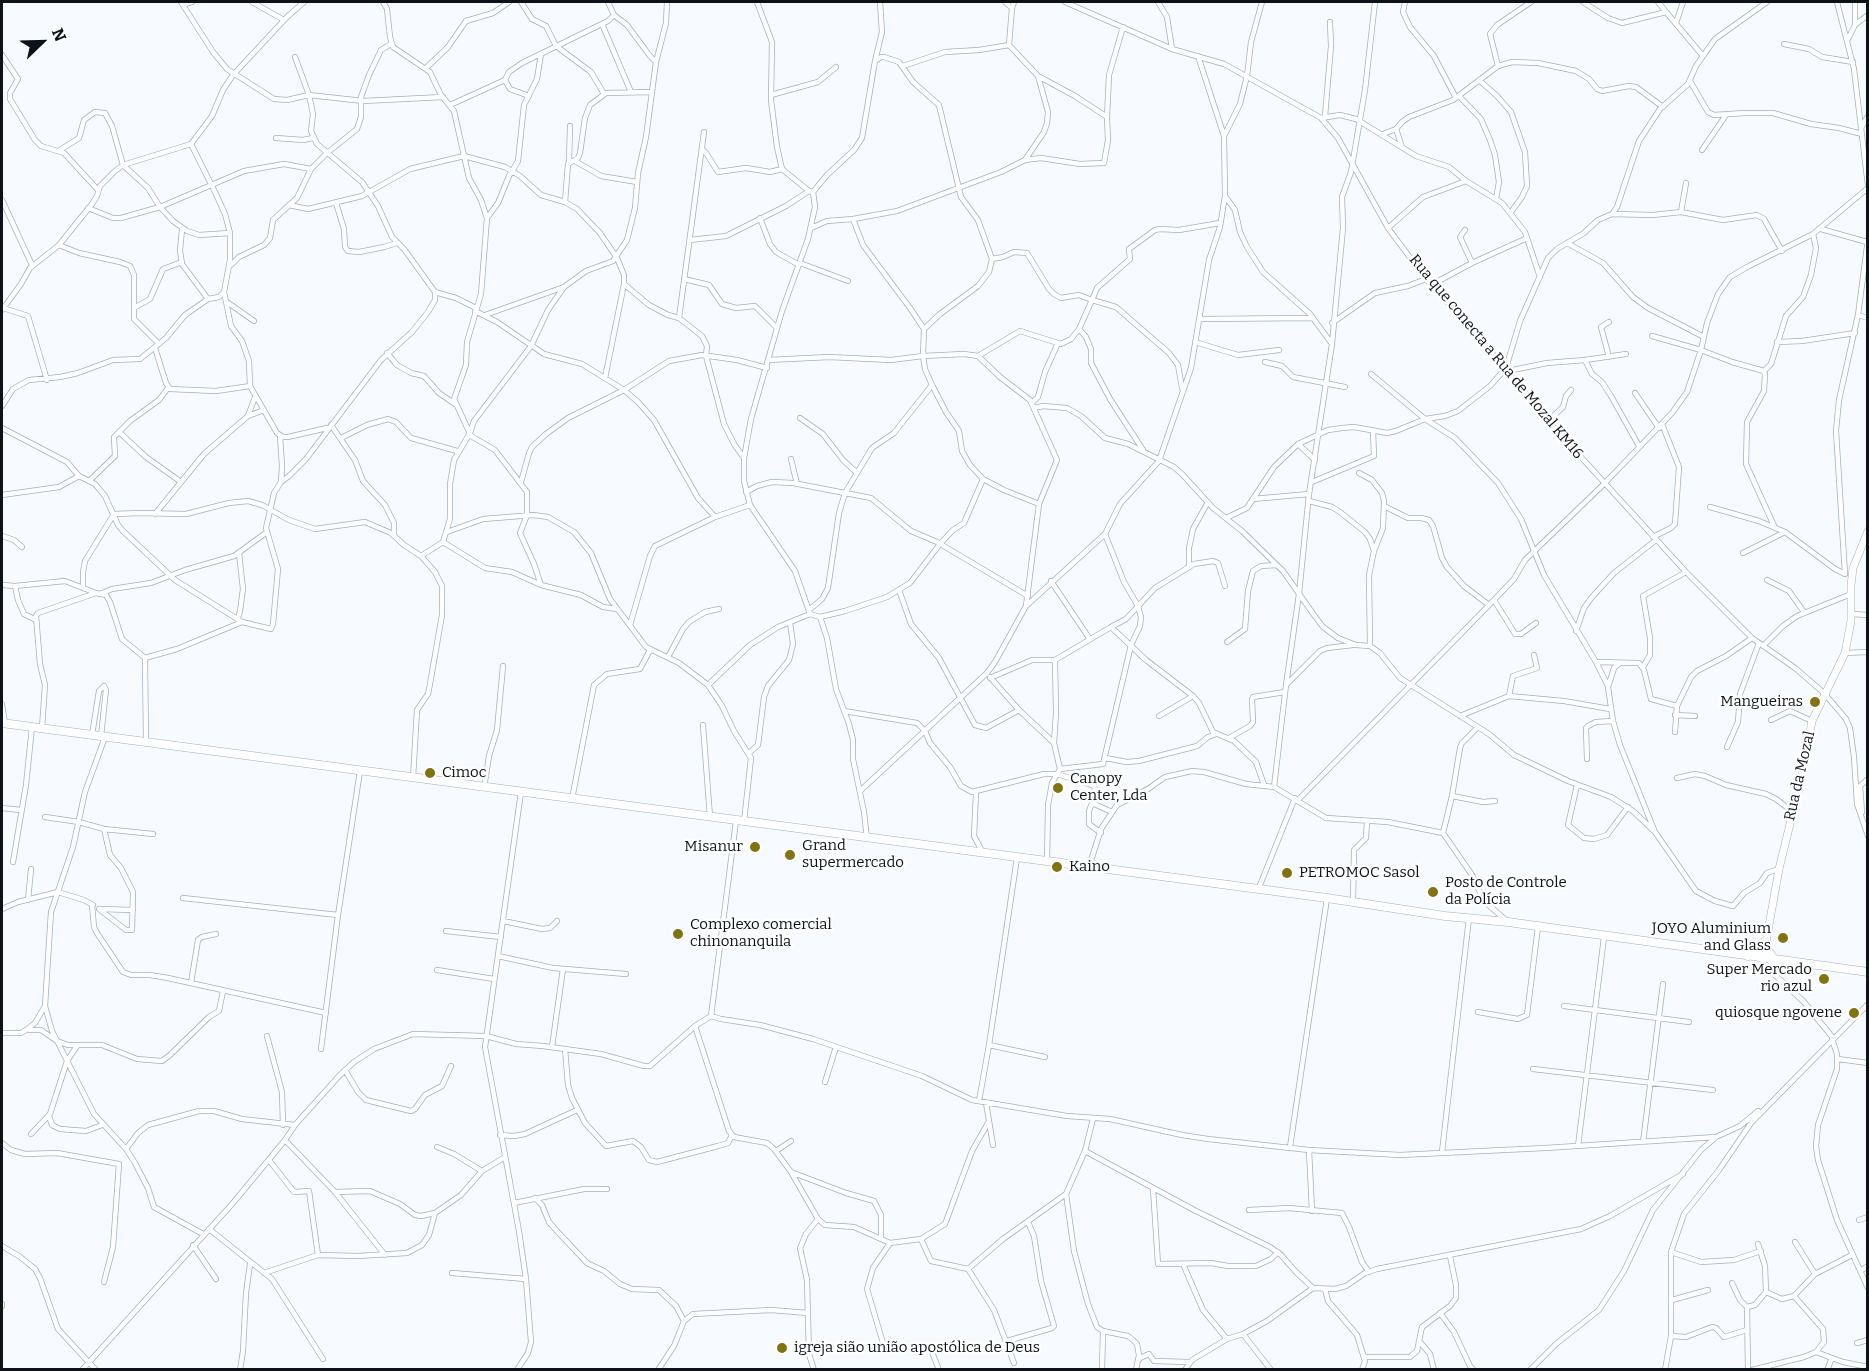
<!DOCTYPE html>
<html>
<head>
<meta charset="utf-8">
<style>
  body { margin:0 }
  #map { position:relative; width:1869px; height:1371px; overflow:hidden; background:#f7fafe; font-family:Bitter,serif }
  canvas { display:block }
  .frame { position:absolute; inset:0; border:3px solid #0d1218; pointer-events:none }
  .north { position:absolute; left:12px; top:12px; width:60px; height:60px; -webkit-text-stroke:4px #fff; paint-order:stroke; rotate:67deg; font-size:16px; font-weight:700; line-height:24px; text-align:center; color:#0d1218 }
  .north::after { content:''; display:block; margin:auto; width:21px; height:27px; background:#0d1218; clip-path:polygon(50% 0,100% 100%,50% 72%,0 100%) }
</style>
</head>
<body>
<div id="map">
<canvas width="1869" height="1371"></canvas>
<div class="frame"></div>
<div class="north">N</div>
</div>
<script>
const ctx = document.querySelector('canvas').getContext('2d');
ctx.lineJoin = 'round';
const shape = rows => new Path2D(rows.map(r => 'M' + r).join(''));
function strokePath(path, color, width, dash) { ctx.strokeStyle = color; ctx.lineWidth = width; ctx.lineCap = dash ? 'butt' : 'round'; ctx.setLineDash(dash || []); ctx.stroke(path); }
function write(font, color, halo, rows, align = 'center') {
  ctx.font = font + ' Bitter,serif'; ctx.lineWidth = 5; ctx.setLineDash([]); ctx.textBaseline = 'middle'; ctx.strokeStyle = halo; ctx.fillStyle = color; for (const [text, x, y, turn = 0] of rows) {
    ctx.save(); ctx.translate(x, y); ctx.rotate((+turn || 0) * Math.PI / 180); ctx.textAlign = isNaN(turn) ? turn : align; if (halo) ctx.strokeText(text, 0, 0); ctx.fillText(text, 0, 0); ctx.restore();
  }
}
const street = shape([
  [181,2,213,52,227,69,274,99,287,100,309,95,363,101,443,97],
  [252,2,284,20],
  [383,2,387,9,390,37,393,47,430,72,441,95,454,111,469,178,481,200,487,218,481,294,467,342,466,365,454,399,471,436,495,450,527,492,527,515,520,533,534,564,541,585],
  [521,2,532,19,546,26,556,46,591,72,604,94],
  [608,2,614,15],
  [757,2,772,42,771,100,777,147,782,169,809,191,813,192,815,207,808,239,782,311,751,419,744,458,744,481,750,505,795,571,810,614],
  [1005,2,1012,8],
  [1065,2,1172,49,1224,64,1321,118,1338,138,1388,228,1426,279,1468,324,1548,421,1686,572,1752,638,1795,668,1824,693,1846,719,1850,728,1854,757,1857,804,1868,836],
  [1158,2,1167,17,1172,49],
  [1405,2,1403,12,1410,27,1434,56,1456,98],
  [1583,2,1608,18,1622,23,1666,12,1703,56],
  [1658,2,1666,12],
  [1837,2,1854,69,1868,186],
  [184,5,192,2],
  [1676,23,1683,2],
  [602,24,631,92],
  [1856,24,1868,15],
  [1848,39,1855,25,1855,2],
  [1784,44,1809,49,1822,57,1853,62],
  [1009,45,1038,76,1048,112,1047,123,1044,132,1025,160],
  [2,55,18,79,10,93,10,99,35,140,41,146,64,153,98,190],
  [1198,56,1224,136],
  [295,57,309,95,313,114,311,131,317,144,362,182,378,206,392,237,404,249,435,292,456,298,476,308],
  [875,61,882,32,880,2],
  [903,66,945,52,979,50,1009,45,1012,8,1014,2],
  [1498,66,1490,34,1497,25,1531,2],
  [426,68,448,47,466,21,493,13,509,2],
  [1038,76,1075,96,1107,117],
  [1479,80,1497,96,1511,112,1525,152,1527,186,1522,197,1511,212],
  [1690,81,1708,112,1714,115,1745,113,1773,113,1811,124,1839,128,1862,134],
  [771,95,818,82,836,67],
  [529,96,510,89,505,80,509,72,522,63,608,21,614,15,627,25,650,56,656,62],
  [1459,96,1481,119,1490,140,1495,155,1499,182,1496,199],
  [450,105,505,80],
  [1325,116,1331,46,1330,22],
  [1321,118,1340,115,1356,119,1416,156,1449,167,1466,181,1502,203,1525,232,1540,277],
  [1861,128,1868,116],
  [1396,129,1402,147],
  [1383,134,1396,129,1402,122,1409,117,1453,100,1498,66,1512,62,1538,63,1576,71,1589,79,1597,89,1602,91,1629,86,1636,87,1663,107],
  [276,138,303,140,313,138],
  [702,149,706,153,718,172,746,168,770,172,782,169],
  [60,150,79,138,84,120,95,112,105,113,112,126,123,165,148,188,160,207,173,221,187,231,199,235,230,233],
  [1702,150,1726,115],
  [575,161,601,176,637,182],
  [569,162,570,126],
  [813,192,827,175,854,150,862,138,875,61,881,57,884,57,899,62,913,82,939,105,961,197,978,220,992,259,989,272,978,286,940,314,924,329],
  [1225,196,1235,210,1240,232,1247,247,1263,272,1310,314,1332,344],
  [2,200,32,265],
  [565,202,568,164,578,158,580,153,585,118,590,105,606,93,651,92],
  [336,203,344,229,345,247,348,251,359,252,384,247,397,243],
  [289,205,308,209,362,196,410,169,464,156,505,167,520,176,541,195,565,202,577,209,600,233,617,258,624,275,624,284,605,378],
  [88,208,113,218,121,218,160,207,244,171,284,164,311,169],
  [1681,212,1686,183],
  [1612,214,1653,215,1681,212,1723,220,1757,215,1764,219,1782,251],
  [487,218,498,203,509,176,518,161,524,105,537,79,541,54],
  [760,218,770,244,776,252,799,265],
  [811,228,827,221,853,219,897,211,1001,172,1025,160,1041,158,1080,164,1104,163,1108,140,1107,117,1109,75,1123,27],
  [1388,228,1423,197,1466,181],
  [182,229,180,251,182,264,208,299],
  [1821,229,1867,242],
  [1465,230,1460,237,1472,263],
  [690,240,726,236,786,206,809,191],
  [1567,243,1603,263,1633,297,1648,308,1704,337],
  [59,245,79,253,120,262,130,266,134,275,134,319,159,344],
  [800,263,848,281],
  [231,265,239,257,264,245,270,238,273,220,297,198,311,169,327,153,357,129,361,117,361,97,369,75,381,50,391,44],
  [684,279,709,285,722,304,736,308,755,306,777,328],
  [624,284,649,305,668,315,679,318,702,336,707,346,706,356,724,424,734,444,744,458],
  [1431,285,1472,263,1527,238],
  [224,292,231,326,242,341,249,361,250,386,277,433,283,437,288,437,327,428],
  [227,302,254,321],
  [3,308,28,316,47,380],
  [134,308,150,299,163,269,182,262],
  [2,310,21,284,30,268,59,245,92,204,97,196,100,186,114,172,123,165,191,144,212,116,223,90,233,75,287,17,304,2],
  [475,311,497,322,544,354,582,364,624,390,638,402,654,420,698,498,715,517],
  [485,315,564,287],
  [1858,315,1868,318],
  [679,318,704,132],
  [1200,319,1313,318],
  [1332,323,1375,293,1408,286,1426,279],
  [1079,329,1086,337,1091,349,1091,363,1110,399,1143,450],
  [1652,336,1701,350,1732,362,1764,371],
  [1195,342,1238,355,1279,350],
  [1777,342,1802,341,1855,333],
  [155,348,166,383,170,389,216,391,250,386],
  [387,353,397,365,411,373,424,376,439,393,455,404],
  [978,356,1000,377,1030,400,1057,460,1039,504,1026,606],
  [1609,357,1601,327,1609,322],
  [768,360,829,357,891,360,923,356,964,354,978,356,1020,331,1061,344,1071,339,1079,329,1092,300,1079,295,1061,298,1054,294,1049,289,1027,253,1014,252,1003,257,992,259],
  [1585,360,1592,374,1602,382,1611,396,1639,446],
  [1265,362,1282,366,1293,377,1345,387],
  [1508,371,1547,363,1585,360,1626,354],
  [1764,371,1765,374,1764,391,1747,422,1746,464,1775,528],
  [1764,371,1771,364,1786,316,1803,297,1811,275,1816,248,1813,234],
  [1371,374,1425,419,1455,438,1498,483,1521,519,1544,575,1596,662,1639,663,1644,670,1651,699,1677,706],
  [932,385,946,412,959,431,962,451,970,465,983,479,1004,490,1039,504],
  [1182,388,1178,365,1169,353,1116,307,1092,300,1097,288,1130,259,1129,249,1155,230,1160,229,1179,230,1220,223],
  [1635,393,1659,428],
  [1032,403,1038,397,1045,372,1058,343],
  [2,406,13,389,29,380,60,377,78,373,113,360,140,359,166,338,185,315,208,299,219,297,224,292,230,260,230,233,225,214,216,194,191,144],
  [1034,408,1043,406,1067,408,1081,416,1105,438,1128,444,1174,467,1183,475,1213,508,1242,531,1283,571,1314,615,1323,627,1338,638,1356,645,1370,646,1380,653,1400,678,1489,734,1514,755,1568,781,1611,797,1633,811,1655,832],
  [248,416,255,397],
  [800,418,823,434,843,460,857,473],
  [1548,421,1563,407,1566,396,1571,390],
  [331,425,355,460,363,481,385,505,394,523,394,535],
  [2,428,67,462,79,476,95,484,105,496,118,525,123,531,175,580,242,622],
  [119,432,146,457,181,482],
  [280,436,282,466,281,482],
  [341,438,367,425,388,419,396,422,411,438,457,451],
  [1298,444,1315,460],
  [791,459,797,484],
  [1359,473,1372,480,1382,493,1384,501,1383,528,1374,551],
  [89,481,115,456,114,437,130,421,159,400,168,388],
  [521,482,529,453,532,447,546,434,568,418,624,390,669,361,702,355,737,360,767,368],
  [1312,482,1374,456,1373,431],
  [746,492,757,486,772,482,793,483,871,498,911,531,937,542,1028,596],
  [2,495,59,487,79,476],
  [1253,499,1309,494],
  [1309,501,1332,507,1340,512,1365,532,1370,539,1374,551,1369,575,1370,646],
  [1384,506,1408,518,1421,518,1429,520,1433,526,1442,558,1447,567,1464,586,1489,605],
  [1710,507,1759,521,1785,532,1835,569,1845,574],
  [155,514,204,454,248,416,264,410],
  [1226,518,1247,508,1274,467,1298,444,1328,430,1342,428,1354,427,1387,433,1396,431,1425,419,1445,416,1458,411,1490,386,1506,368,1520,321,1548,258,1557,249,1584,233,1598,220,1612,214,1617,207,1639,141,1660,109,1688,84,1696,66,1715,39,1767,2],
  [447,532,483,519,533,515,548,517,574,532,591,553,610,599,646,647,679,663,708,685,722,706,734,731,751,758,744,822],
  [2,536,14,540,22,547],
  [1653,537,1671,528,1675,524,1679,467,1662,424],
  [443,542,485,568,512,572,541,585,581,595,603,607,617,609],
  [1743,553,1785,532],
  [421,556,443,542,450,519,450,484,454,460,470,433,474,421,531,346,548,310,564,287,586,271,613,261,627,240,635,208,638,173,646,137,656,62,666,23,667,2],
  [1189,566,1189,548,1193,529,1208,502],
  [1845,574,1836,431,1839,400,1858,315,1868,239],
  [1767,580,1789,591,1804,612],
  [1051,581,1089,638],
  [2,585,15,586,65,581,96,593,106,595,110,602,122,639,145,658,177,649,242,622,271,629,273,624,278,569,266,528,274,493,281,482,289,476,306,459,381,360,412,332,428,312,435,300,435,292],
  [15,586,18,600,24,614,36,620],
  [83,588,83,572,85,561,114,514,139,513,186,514,229,503,248,501,262,505,289,520,315,529,365,522,391,533,404,545,421,556,435,572,442,586,442,615,430,684,428,694,417,710,413,778],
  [899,590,911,624,939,658,975,725,986,728,1019,710],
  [100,594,112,589,151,583,185,570,234,556,267,532],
  [1494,600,1515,634,1521,634,1536,623],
  [809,610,822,599,828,588,839,513,845,493,872,448,894,433,932,385,925,369,923,356,924,329,910,308,863,245,853,219],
  [1851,614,1868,615],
  [820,617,827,638,836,689,849,724,853,740,853,759,864,812,867,839],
  [238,618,240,611,243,589,239,553],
  [630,625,650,556,655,546,715,517,750,505],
  [1111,627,1126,619,1155,588,1194,564,1213,561,1218,563,1225,586],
  [1576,631,1584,608,1592,597,1614,573,1656,540],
  [1227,642,1245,629,1248,591,1253,571,1261,566,1276,565],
  [1763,646,1783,626,1797,616,1851,594],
  [1845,653,1868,652],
  [668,657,683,629,689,622,705,612,719,609],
  [145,658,146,742],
  [1055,660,1056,713,1054,743,1060,769],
  [1596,662,1608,686],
  [1620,663,1614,668,1608,687,1613,721,1620,745,1655,832,1696,891,1715,901,1733,906,1744,893,1760,883,1767,873,1779,869],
  [1643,667,1650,655,1650,638,1643,596,1686,572],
  [990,677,1019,710,1053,742],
  [990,678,1032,660,1055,660,1111,627,1146,660,1193,696,1199,703,1213,732,1234,741,1256,762,1264,785],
  [708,685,750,645,778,627,810,614,820,617,845,611,887,597,910,583,940,544,953,530,964,523,983,479],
  [1286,685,1299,594,1309,494,1332,344,1343,228,1342,197,1351,172,1365,90,1375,2],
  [1509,696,1513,676,1537,668,1534,655],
  [2,704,5,724],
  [844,711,917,723,925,731,930,743,950,767,961,786,972,792,1044,774,1057,774,1089,784,1094,786,1096,793,1089,811,1089,824,1101,833],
  [1675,715,1695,716],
  [1159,716,1193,696],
  [1460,716,1509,696,1564,701,1610,709],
  [1771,720,1790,711,1812,721],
  [703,725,710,817],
  [42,728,45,685,40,664,36,616,38,613,96,593],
  [1675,732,1677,706,1691,677,1697,671,1726,656,1752,638],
  [92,735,99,691,104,686,106,690,101,736],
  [1229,738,1250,726,1253,722,1252,699,1253,697,1285,692],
  [1727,747,1738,722,1740,694,1759,643],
  [749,753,758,745,764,697,768,686,789,660,793,644,790,623],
  [1105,758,1127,762,1139,761,1197,746,1208,737,1216,734],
  [1587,759,1586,728,1588,726,1596,722,1613,721],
  [1677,778,1695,774,1705,776,1726,785,1766,794,1776,799,1793,812],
  [1577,785,1568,825,1584,838,1594,839,1607,835,1628,807],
  [1274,787,1286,685,1320,651,1327,648,1353,645],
  [484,788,489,756,497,730,503,666],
  [860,791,987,673,995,662,1026,606,1105,534,1120,504,1159,461,1191,368,1209,260,1220,227,1225,196,1224,136,1240,104,1247,76,1251,42,1262,2],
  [976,793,974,836,983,853],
  [1452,796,1483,802,1495,801],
  [572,799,594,685,607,674,640,669,650,650],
  [1298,800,1494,600,1514,579,1525,560,1604,484,1672,413,1687,392,1701,350,1707,323,1718,294,1730,277,1749,266,1813,234,1868,188],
  [1092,803,1112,812],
  [2,808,21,810],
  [1862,812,1860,786,1868,779],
  [45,817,79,822,104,829,110,855,121,868,133,892,132,930,126,930,99,909],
  [104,829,153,834],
  [1443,833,1452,796,1460,748,1462,743,1478,727],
  [13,862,26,785,32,727],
  [1047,862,1048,805,1052,783,1060,769,1103,764,1131,645,1140,626,1141,617,1138,606,1124,582,1105,534],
  [1089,867,1101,829,1117,805,1148,789,1165,777,1192,771,1204,772,1246,784,1274,787,1326,818,1388,822,1443,833,1472,875,1484,901,1508,922],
  [1258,890,1295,798],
  [183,898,338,915],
  [28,900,31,869],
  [1353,902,1354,850,1366,838,1367,821],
  [92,905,94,927,97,933,123,972,131,975,150,975,168,978,326,1013],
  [2,909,18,902,58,892,84,900,93,905],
  [100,909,133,910],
  [503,921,542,929,550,928,557,921],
  [446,931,501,937],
  [498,956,553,968,626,974],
  [1770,960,1774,974,1804,1002,1833,1038],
  [437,970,494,979],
  [191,983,198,940,202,937,216,934],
  [45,1006,52,1031,94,1114,126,1149,135,1163,148,1188,154,1207,203,1234],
  [1564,1006,1689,1022],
  [1478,1012,1518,1019,1527,1015,1538,927],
  [711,1016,721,1019,760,1025,813,1039,922,1076,972,1100,1067,1116,1110,1119,1182,1135,1208,1139,1309,1150,1400,1155,1545,1148,1716,1137],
  [695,1026,729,1131,734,1137,767,1143,774,1149,791,1172,818,1219,825,1225,854,1227,890,1243,921,1239,945,1224,972,1151,988,1123],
  [30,1030,41,1030,57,1041,68,1045,102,1045,137,1059,162,1061,170,1055,209,1017,219,1011,223,991],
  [2,1033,21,1033,26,1030,35,1023,45,1006,51,912,73,847,85,792,105,737],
  [267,1036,282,1092,283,1125],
  [1832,1039,1837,1054,1837,1069,1818,1125,1816,1146,1818,1160,1837,1220,1868,1288],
  [989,1045,1045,1057],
  [552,1047,563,969],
  [321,1049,338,915,360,771],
  [565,1049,568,1085,572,1098,585,1123,606,1146,633,1141,641,1147,649,1160,657,1162,718,1146,728,1143,732,1135],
  [1838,1059,1868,1063],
  [1533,1069,1713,1090],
  [345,1070,358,1092,366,1100,411,1111,415,1109,425,1095,442,1086,451,1066],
  [825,1082,836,1047],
  [979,1101,989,1045,1017,858],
  [986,1103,993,1145],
  [49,1116,52,1125,60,1129,86,1131,102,1125],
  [1093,1119,1085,1151,1066,1194,1074,1251,1088,1304,1097,1327,1103,1331,1128,1336,1133,1340,1137,1344,1139,1355,1136,1370],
  [31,1134,50,1114,67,1061,77,1046],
  [500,1135,514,1136,525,1134,577,1110],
  [285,1140,335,1192,385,1255],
  [1643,1142,1663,984],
  [2,1143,11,1150,25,1154,57,1153,119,1164,113,1247,104,1282],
  [1578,1146,1604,937],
  [437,1147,454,1154,482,1171],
  [1290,1147,1327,898],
  [126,1149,138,1133,148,1125,199,1111,214,1111,242,1119,295,1125],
  [1309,1150,1312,1211],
  [776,1151,791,1141],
  [1085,1151,1194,1210,1270,1247,1281,1255,1296,1272,1313,1288],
  [1442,1152,1469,918],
  [269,1160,294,1192,309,1191,318,1255],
  [791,1172,846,1193,874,1201,881,1215,881,1239],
  [1153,1188,1158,1264,1211,1263,1228,1266,1256,1266,1271,1259,1278,1252],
  [335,1192,370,1191,400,1204,415,1215,421,1216,435,1213,461,1195,482,1171,505,1157],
  [535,1198,542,1205,549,1222,555,1229,587,1263,604,1271,620,1284,632,1289,659,1290,676,1306,684,1321],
  [514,1203,584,1189,607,1189],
  [1249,1210,1289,1208,1342,1213,1349,1227,1362,1262,1369,1272],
  [1859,1220,1868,1217],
  [209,1229,272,1279,323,1359],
  [921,1239,931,1261,968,1269,994,1310,1014,1363],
  [1795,1242,1815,1274],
  [1758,1244,1765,1266,1766,1292,1782,1299,1794,1296,1815,1274,1852,1255],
  [193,1245,216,1279],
  [2,1246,19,1256,35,1269,40,1278,58,1329,96,1370],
  [1671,1252,1701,1262,1734,1260,1761,1251],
  [1183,1264,1203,1310,1227,1339],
  [968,1269,1003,1239,1066,1194],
  [1860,1271,1868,1266],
  [264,1273,318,1255,358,1256,407,1253,422,1245,429,1235,435,1213],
  [452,1273,526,1279],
  [1732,1283,1740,1300,1747,1307,1755,1305,1766,1292],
  [1325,1289,1328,1301,1357,1335,1365,1361,1362,1370],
  [1672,1300,1708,1290],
  [2,1304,2,1306],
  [1747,1307,1748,1370],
  [1440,1313,1454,1332,1470,1366,1474,1370],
  [1243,1334,1271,1370],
  [1671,1336,1686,1337,1712,1327,1716,1328,1724,1337,1747,1330],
  [1007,1341,1052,1328,1054,1326,1041,1281,1034,1236,1028,1222],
  [1419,1341,1430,1354,1434,1370],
  [883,1343,867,1289,873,1268,890,1243],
  [1857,1343,1868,1340],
  [930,1347,939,1370],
  [1816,1352,1843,1362,1868,1367],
  [1364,1357,1410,1357,1417,1351,1422,1327,1450,1306,1456,1298,1456,1285,1450,1256],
  [1138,1361,1140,1358,1149,1354,1154,1361,1189,1362],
  [82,1370,233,1203,285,1140,295,1125,339,1076,354,1062,374,1049,413,1034,486,1036,516,1044,543,1046,601,1054,644,1066,650,1066,695,1026,711,1016,736,821],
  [240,1370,243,1351,246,1293,250,1264],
  [517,1370,528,1353,531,1342,526,1279,519,1231,485,1047,521,792],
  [658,1370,674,1346,684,1321,693,1314,771,1310,808,1313],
  [814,1370,809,1354,807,1280,800,1248,806,1234,818,1219],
  [1102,1370,1103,1331],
  [1185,1370,1192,1360,1227,1339,1243,1334,1267,1321,1313,1288,1335,1289,1346,1286,1365,1273,1377,1269,1581,1229,1610,1216,1683,1174],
  [1530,1370,1556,1344,1599,1310,1624,1271,1653,1210,1701,1150,1716,1137,1740,1126,1758,1111],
  [1665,1370,1671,1336,1671,1252,1684,1214,1719,1170,1751,1123,1868,1004],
  [1752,1370,1804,1357,1816,1352,1824,1342,1823,1329,1794,1296],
  [1827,1370,1832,1358]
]);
const secondary = shape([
  [1763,959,1779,869,1802,775,1812,721,1845,653,1851,621,1851,585,1853,568,1868,531]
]);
const primary = shape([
  [2,723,1327,898,1445,916,1508,922,1868,972],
  [1766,940,1768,950,1775,961],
  [1748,956,1762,947,1766,940]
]);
const markers = [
  [1815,702,6,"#817212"],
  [430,773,6,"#817212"],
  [1058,788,6,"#817212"],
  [755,847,6,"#817212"],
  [790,855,6,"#817212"],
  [1057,867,6,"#817212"],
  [1287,873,6,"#817212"],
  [1433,892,6,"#817212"],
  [678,934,6,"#817212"],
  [1783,938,6,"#817212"],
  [1824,979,6,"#817212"],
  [1854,1013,6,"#817212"],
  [782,1348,6,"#817212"]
];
const streetNames = [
  ["Rua que conecta a Rua de Mozal KM16",1496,357,50],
  ["Rua da Mozal",1800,776,-77]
];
const poiNames = [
  ["Mangueiras",1803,702,"right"],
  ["Cimoc",442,773],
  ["Canopy",1070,779],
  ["Center, Lda",1070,796],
  ["Grand",802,846],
  ["supermercado",802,863],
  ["Misanur",743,847,"right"],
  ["Kaino",1069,867],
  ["PETROMOC Sasol",1299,873],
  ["Posto de Controle",1445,883],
  ["da Polícia",1445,900],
  ["Complexo comercial",690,925],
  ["chinonanquila",690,942],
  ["JOYO Aluminium",1771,929,"right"],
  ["and Glass",1771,946,"right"],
  ["Super Mercado",1812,970,"right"],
  ["rio azul",1812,987,"right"],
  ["quiosque ngovene",1842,1013,"right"],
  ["igreja sião união apostólica de Deus",794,1348]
];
strokePath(street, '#a1b0c0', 6);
strokePath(secondary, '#a1b0c0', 8);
strokePath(primary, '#a1b0c0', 9);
strokePath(street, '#fff', 4.5);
strokePath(secondary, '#fff', 7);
strokePath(primary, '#fff', 8);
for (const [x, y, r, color] of markers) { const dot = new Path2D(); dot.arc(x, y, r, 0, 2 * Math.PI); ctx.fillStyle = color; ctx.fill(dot); strokePath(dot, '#fff', 2); }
write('15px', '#0d1218', '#fff', streetNames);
write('15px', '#0d1218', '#fff', poiNames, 'left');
</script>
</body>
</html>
